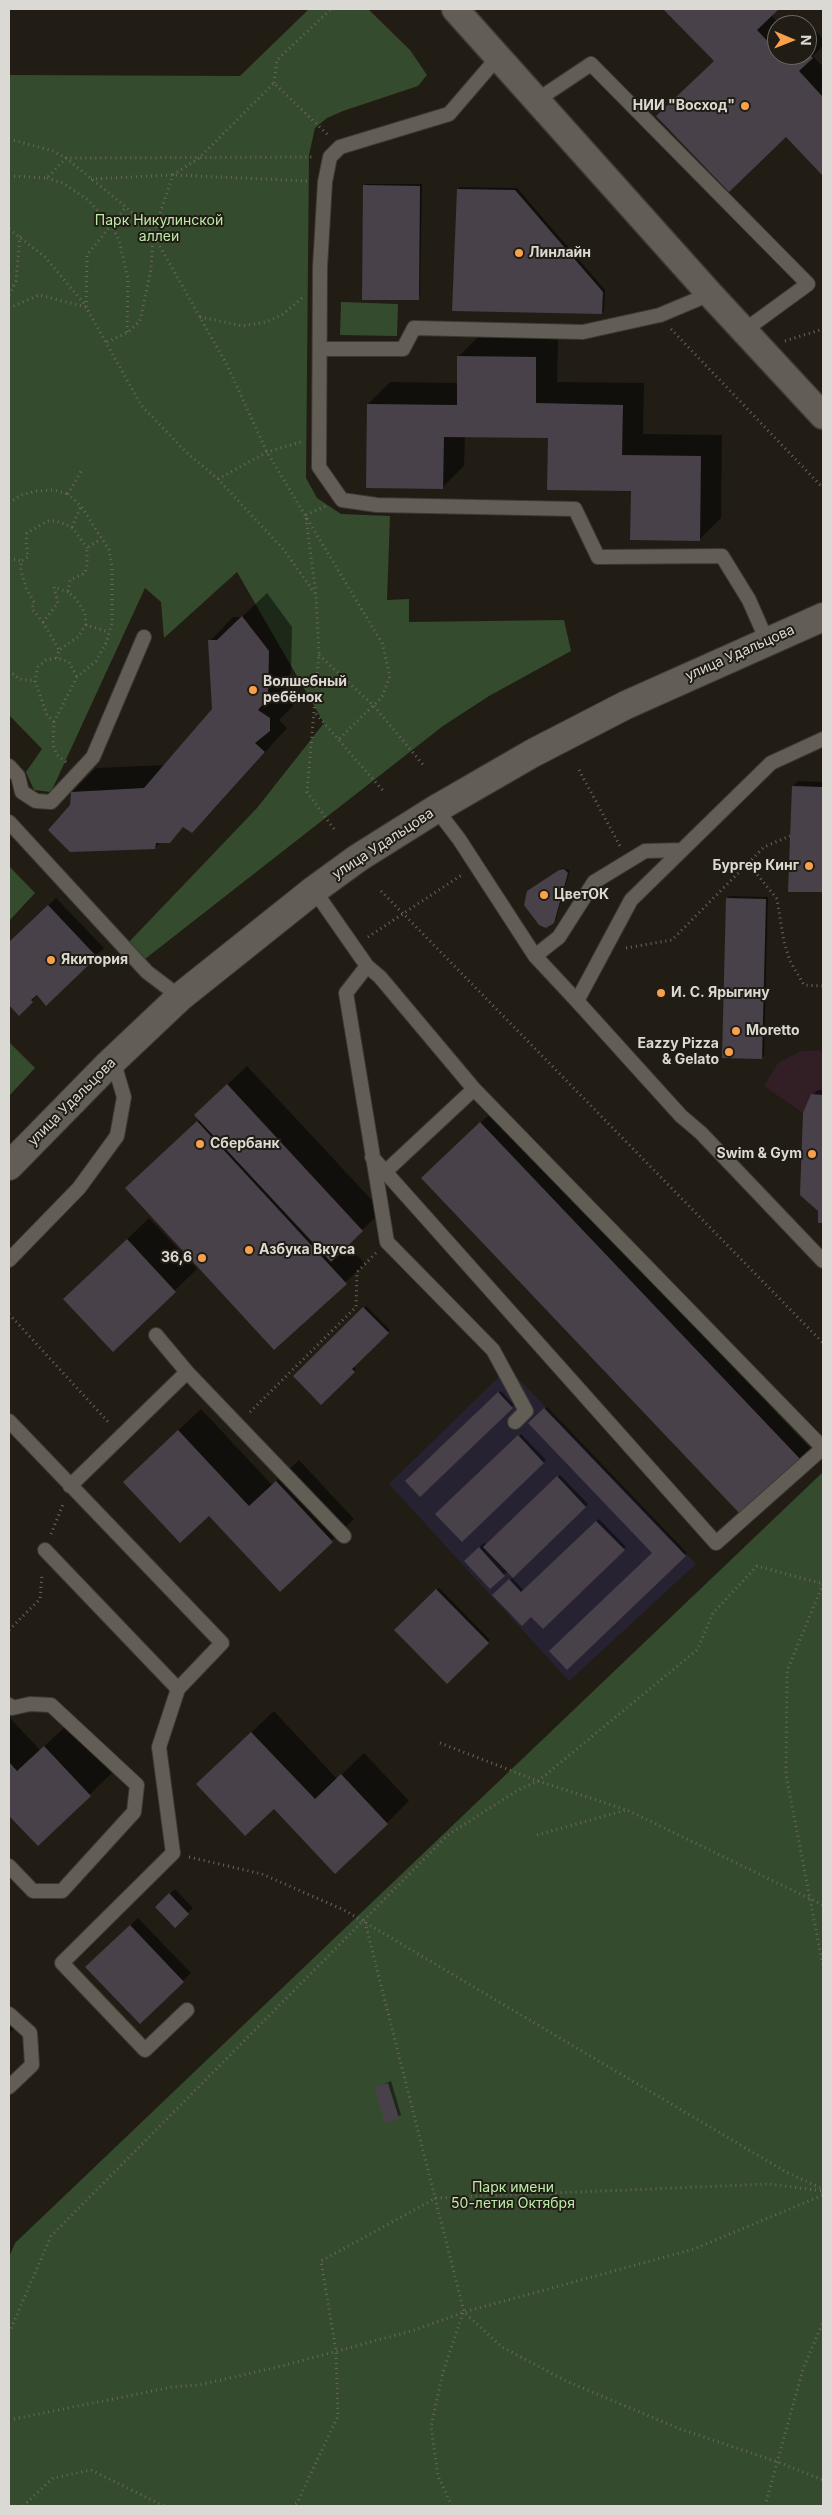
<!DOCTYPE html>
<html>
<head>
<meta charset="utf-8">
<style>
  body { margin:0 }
  #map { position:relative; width:832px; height:2515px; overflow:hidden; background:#211d15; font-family:Inter,sans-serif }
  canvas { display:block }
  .frame { position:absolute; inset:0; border:10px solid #dbd9d3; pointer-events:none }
  .north { position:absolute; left:767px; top:15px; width:50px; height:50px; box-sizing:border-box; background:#211d15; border:1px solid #6b6861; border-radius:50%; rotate:91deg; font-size:14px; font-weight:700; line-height:20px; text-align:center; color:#dbd9d3 }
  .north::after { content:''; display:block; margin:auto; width:18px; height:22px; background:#f8a04b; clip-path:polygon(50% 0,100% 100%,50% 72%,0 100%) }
</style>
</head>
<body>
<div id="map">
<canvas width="832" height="2515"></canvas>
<div class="frame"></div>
<div class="north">N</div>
</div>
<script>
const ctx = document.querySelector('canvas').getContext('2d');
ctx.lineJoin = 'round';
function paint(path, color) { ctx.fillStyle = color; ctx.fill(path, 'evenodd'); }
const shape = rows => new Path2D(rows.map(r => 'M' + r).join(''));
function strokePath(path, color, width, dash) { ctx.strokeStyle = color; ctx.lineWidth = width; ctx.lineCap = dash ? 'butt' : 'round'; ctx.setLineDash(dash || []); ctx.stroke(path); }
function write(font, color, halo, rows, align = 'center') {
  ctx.font = font + ' Inter,sans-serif'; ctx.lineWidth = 4; ctx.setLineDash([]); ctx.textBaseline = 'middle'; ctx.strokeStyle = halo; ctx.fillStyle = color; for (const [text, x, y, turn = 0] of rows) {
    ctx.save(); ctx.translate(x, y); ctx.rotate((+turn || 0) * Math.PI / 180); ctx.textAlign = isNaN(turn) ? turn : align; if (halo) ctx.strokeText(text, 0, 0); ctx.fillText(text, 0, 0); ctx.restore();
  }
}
const industrial = shape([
  [508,1368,696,1564,569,1681,389,1484]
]);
const education = shape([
  [823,1050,823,1223,818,1223,818,1211,800,1195,803,1113,764,1086,778,1063,801,1051]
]);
const green = shape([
  [309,9,368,9,410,50,427,75,418,86,343,111,327,118,315,128,309,155,306,478,317,498,341,514,390,516,387,600,409,599,409,622,564,620,571,651,489,696,443,726,145,959,129,942,257,808,324,723,237,572,164,638,161,602,145,588,51,792,34,790,26,772,42,749,9,715,9,75,240,76],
  [341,302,398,304,397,336,340,335],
  [9,866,35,893,9,921],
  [9,1042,35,1068,9,1096],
  [823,1472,823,2506,9,2506,9,2257,15,2243]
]);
const shadow = shape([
  [665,9,777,9,771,15,781,25,777,25,777,55,807,55,807,28,810,25,823,39,823,46,813,56,823,67,823,174],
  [366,184,422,184,420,296,418,299,364,186],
  [460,187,517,188,605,290,604,310,602,313,458,189],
  [481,334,558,336,557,382,644,383,643,434,722,435,721,518,699,540,632,490,549,437,465,436,464,466,442,488,368,404,390,382,458,383,459,356],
  [267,593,292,627,291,673,280,685,293,694,293,706,279,720,287,728,215,808,191,832,184,826,169,841,161,841,155,848,72,805,72,792,96,768,166,765,213,709,210,641,233,617,242,617],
  [798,781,823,782,823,891,790,890,793,786],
  [562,868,570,870,556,919,553,922,531,889],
  [729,896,768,897,764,1055,762,1057,727,899],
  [56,898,104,948,46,1004,38,995,19,1014,9,1003,9,943],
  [247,1066,382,1211,347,1244,365,1264,274,1348,146,1169,200,1119,215,1096],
  [818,1090,823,1090,823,1222,819,1222,812,1095],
  [491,1113,811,1449,801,1460,433,1168],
  [149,1218,197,1269,113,1350,87,1278],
  [366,1306,390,1330,353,1366,356,1369,321,1404,295,1376],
  [501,1391,514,1405,420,1495,406,1481],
  [547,1407,687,1553,567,1668,654,1553,530,1423],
  [201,1409,272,1485,299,1460,354,1519,280,1590,209,1514,147,1460],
  [521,1434,546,1460,462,1541,437,1514],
  [560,1475,588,1504,513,1576,508,1571,490,1587,465,1561,484,1543,487,1545],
  [599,1519,626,1547,543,1627,531,1615,494,1595,512,1578,524,1591],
  [439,1588,490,1640,447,1682,396,1630],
  [274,1711,337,1779,364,1753,409,1801,387,1823,274,1808,220,1762],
  [9,1717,40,1750,67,1725,112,1773,38,1844,9,1814],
  [175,1889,193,1908,175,1926,157,1907],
  [138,1918,191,1973,140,2022,87,1967],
  [9,2021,15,2027,9,2034],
  [391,2081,401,2115,386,2121,375,2088]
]);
const building = shape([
  [663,9,779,9,757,30,777,51,777,55,807,55,807,52,813,58,799,71,823,97,823,176,786,137,729,192,656,116,714,61],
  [363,185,420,186,419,300,362,300],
  [457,189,515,190,603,292,602,314,452,311],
  [457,356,536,357,536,403,623,405,622,455,701,456,700,541,630,540,631,491,547,490,548,438,444,437,443,489,366,488,367,404,457,405],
  [242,616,269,651,268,698,258,710,270,718,270,731,255,743,265,752,192,833,183,827,170,843,156,843,155,849,70,852,48,830,70,805,71,792,144,788,212,709,208,640,217,640],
  [792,786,823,787,823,892,788,892],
  [564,869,568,873,554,923,546,928,539,925,524,905,527,891,559,870],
  [726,898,766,899,762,1059,722,1058],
  [48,905,97,957,46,1006,37,995,31,1000,33,1002,19,1016,9,1005,9,942],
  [227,1084,363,1231,331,1262,194,1115],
  [811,1094,823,1095,823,1223,818,1223,818,1211,800,1195,803,1113],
  [197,1121,347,1284,274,1350,125,1188],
  [480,1122,802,1461,743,1517,421,1178],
  [127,1239,176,1292,113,1352,63,1299],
  [363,1307,389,1333,352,1369,355,1372,321,1405,293,1376],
  [498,1392,513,1408,420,1497,405,1481],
  [544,1408,686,1556,567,1670,549,1651,652,1553,528,1423],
  [178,1430,249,1506,276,1481,333,1542,280,1592,209,1516,180,1543,123,1482],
  [518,1435,544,1463,462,1542,435,1514],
  [557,1476,586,1507,513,1578,483,1547],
  [596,1521,625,1550,543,1629,531,1617,522,1626,492,1595,509,1579,521,1592],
  [479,1547,505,1576,490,1589,464,1561],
  [436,1589,489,1643,447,1684,394,1630],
  [251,1732,315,1799,341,1774,388,1824,335,1874,274,1809,245,1836,196,1784],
  [44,1746,91,1796,38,1846,9,1816,9,1762,17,1771],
  [169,1893,189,1914,175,1928,155,1907],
  [130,1925,184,1982,140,2024,85,1967],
  [388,2083,399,2118,385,2123,374,2087]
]);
const path = shape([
  [274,83,277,60,331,9],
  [9,139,53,151,66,158,126,207,153,234,227,365,267,452,382,643,390,676,382,697,338,740],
  [9,176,47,178,66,158,312,157],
  [47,178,63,183,88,200,111,225,119,240,128,279,127,332],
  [91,179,173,175,309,181],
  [9,229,45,257,86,306],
  [9,295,16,281,20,236],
  [86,307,87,255,126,207],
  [9,308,39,295,86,307,141,405,186,452,218,479,284,550,316,595],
  [200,317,243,326,266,322,282,315,302,298],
  [671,329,823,488],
  [785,341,823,329],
  [107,342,127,333,140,321,151,269,153,234,173,175,199,158,274,83,329,136],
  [218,479,267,452,301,442],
  [9,503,21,495,37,491,53,490,68,494],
  [306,515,326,506],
  [306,518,316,595,319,654,307,792,334,829],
  [72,527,87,548],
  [9,558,21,561],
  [68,592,54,587,58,603,43,622,32,609,34,602,26,588,21,571,21,561,28,557,26,541,27,533,48,521,56,521,72,527,81,506],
  [43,622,59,650],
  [86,625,85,613,76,599,68,592,70,580,85,573,87,565,87,548,101,539],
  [319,655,374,706,425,767],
  [57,658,59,650,78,637,86,625,109,632],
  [9,670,19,679,35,681],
  [316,714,385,793],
  [54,722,47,715,35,681,38,667,46,660,57,658,69,662,77,677],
  [66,762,57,755,53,744,54,722,77,677,96,661,107,641,112,622,112,567,109,550,81,506,68,494,83,468],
  [579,770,620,846],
  [748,863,777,899,784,942,790,961,804,985,823,986],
  [381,891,823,1343],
  [368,937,463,874],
  [626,948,672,940,764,847,790,836],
  [9,1314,110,1424],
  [250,1412,356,1307,357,1272,376,1253],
  [51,1534,64,1502],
  [823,1584,787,1671,786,1775,823,1966],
  [9,1630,40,1599,42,1574],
  [440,1743,538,1781,627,1810,823,1905],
  [537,1835,626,1810],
  [189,1857,262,1874,344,1910,786,2172,823,2189],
  [365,1922,464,2312,502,2347,566,2381,680,2429,778,2462,823,2480],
  [9,2333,51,2236,448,1835,518,1790,538,1781,697,1650,713,1613,757,1566,823,1584],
  [9,2420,172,2387,199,2385,282,2366,415,2330,464,2312,694,2249,823,2195],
  [23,2506,53,2478,91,2470,164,2506],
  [291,2506,297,2503,338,2416,336,2351,321,2261,436,2198,769,2184,823,2191],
  [452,2506,438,2476,431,2427,443,2372,463,2313],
  [765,2506,803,2369,823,2322]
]);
const service = shape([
  [498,57,449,114,340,147,330,157,325,182,320,267,319,467,342,500,377,505,575,509,598,557,722,556,749,600,767,641],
  [537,100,591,64,808,284,745,330],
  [320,349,403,349,414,328,583,332,660,315,710,294],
  [823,739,771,763,631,900,577,1001,681,1116,701,1133,823,1261],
  [9,766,18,776,22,792,36,801,51,802,93,757,144,637],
  [436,809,459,839,535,956,559,937,594,882,645,851,682,850],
  [9,822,147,972,180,997],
  [314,890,367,966,380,977,474,1089,823,1448,716,1543,372,1157],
  [535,956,577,1001],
  [367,966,346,993,387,1242,493,1350,526,1411,515,1422],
  [385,1172,474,1089],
  [9,1260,79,1188,117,1136,124,1097,113,1060],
  [156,1335,187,1372],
  [9,1421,222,1643,178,1689,159,1747,173,1853,62,1963,145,2050,187,2010],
  [70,1486,187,1372,344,1536],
  [45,1550,178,1689],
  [9,1705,12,1708,30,1704,51,1705,137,1785,134,1812,62,1891,33,1891,9,1866],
  [9,2014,30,2033,32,2065,9,2087]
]);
const minor = shape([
  [455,9,710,294,823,416]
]);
const tertiary = shape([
  [9,1166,106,1067,180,997,314,890,358,858,436,809,533,753,626,705,823,617]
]);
const markers = [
  [745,106,5,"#f8a04b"],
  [519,253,5,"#f8a04b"],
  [253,690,5,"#f8a04b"],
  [809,866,5,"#f8a04b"],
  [544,895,5,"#f8a04b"],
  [51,960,5,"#f8a04b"],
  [661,993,5,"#f8a04b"],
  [736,1031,5,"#f8a04b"],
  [729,1052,5,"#f8a04b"],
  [200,1144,5,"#f8a04b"],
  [812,1154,5,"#f8a04b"],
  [249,1250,5,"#f8a04b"],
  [202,1258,5,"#f8a04b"]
];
const poiNames = [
  ["НИИ \"Восход\"",735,106,"right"],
  ["Линлайн",529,253],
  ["Волшебный",263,682],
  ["ребёнок",263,698],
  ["Бургер Кинг",799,866,"right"],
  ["ЦветОК",554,895],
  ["Якитория",61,960],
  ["И. С. Ярыгину",671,993],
  ["Moretto",746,1031],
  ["Eazzy Pizza",719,1044,"right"],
  ["& Gelato",719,1060,"right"],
  ["Сбербанк",210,1144],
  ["Swim & Gym",802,1154,"right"],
  ["Азбука Вкуса",259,1250],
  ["36,6",192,1258,"right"]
];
const parkNames = [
  ["Парк Никулинской",159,221],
  ["аллеи",159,237],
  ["Парк имени",513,2188],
  ["50-летия Октября",513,2204]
];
const streetNames = [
  ["улица Удальцова",740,653,-24],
  ["улица Удальцова",383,844,-33],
  ["улица Удальцова",72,1102,-45]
];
paint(industrial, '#262232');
paint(education, '#311f25');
paint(green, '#354b2d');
paint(shadow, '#0007');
paint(building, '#484149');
strokePath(service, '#3d3935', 16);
strokePath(minor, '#3d3935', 29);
strokePath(tertiary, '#3d3935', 30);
strokePath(path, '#6b6760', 3, [1, 4]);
strokePath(service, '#635e55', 14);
strokePath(minor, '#635e55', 26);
strokePath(tertiary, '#635e55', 28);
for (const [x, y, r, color] of markers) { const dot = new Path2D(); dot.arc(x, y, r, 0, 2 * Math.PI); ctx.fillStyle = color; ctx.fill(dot); strokePath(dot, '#211d15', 2); }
write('bold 14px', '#dbd9d3', '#211d15', poiNames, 'left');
write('14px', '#baeca7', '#211d15', parkNames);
write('14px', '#dbd9d3', '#211d15', streetNames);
</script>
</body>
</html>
